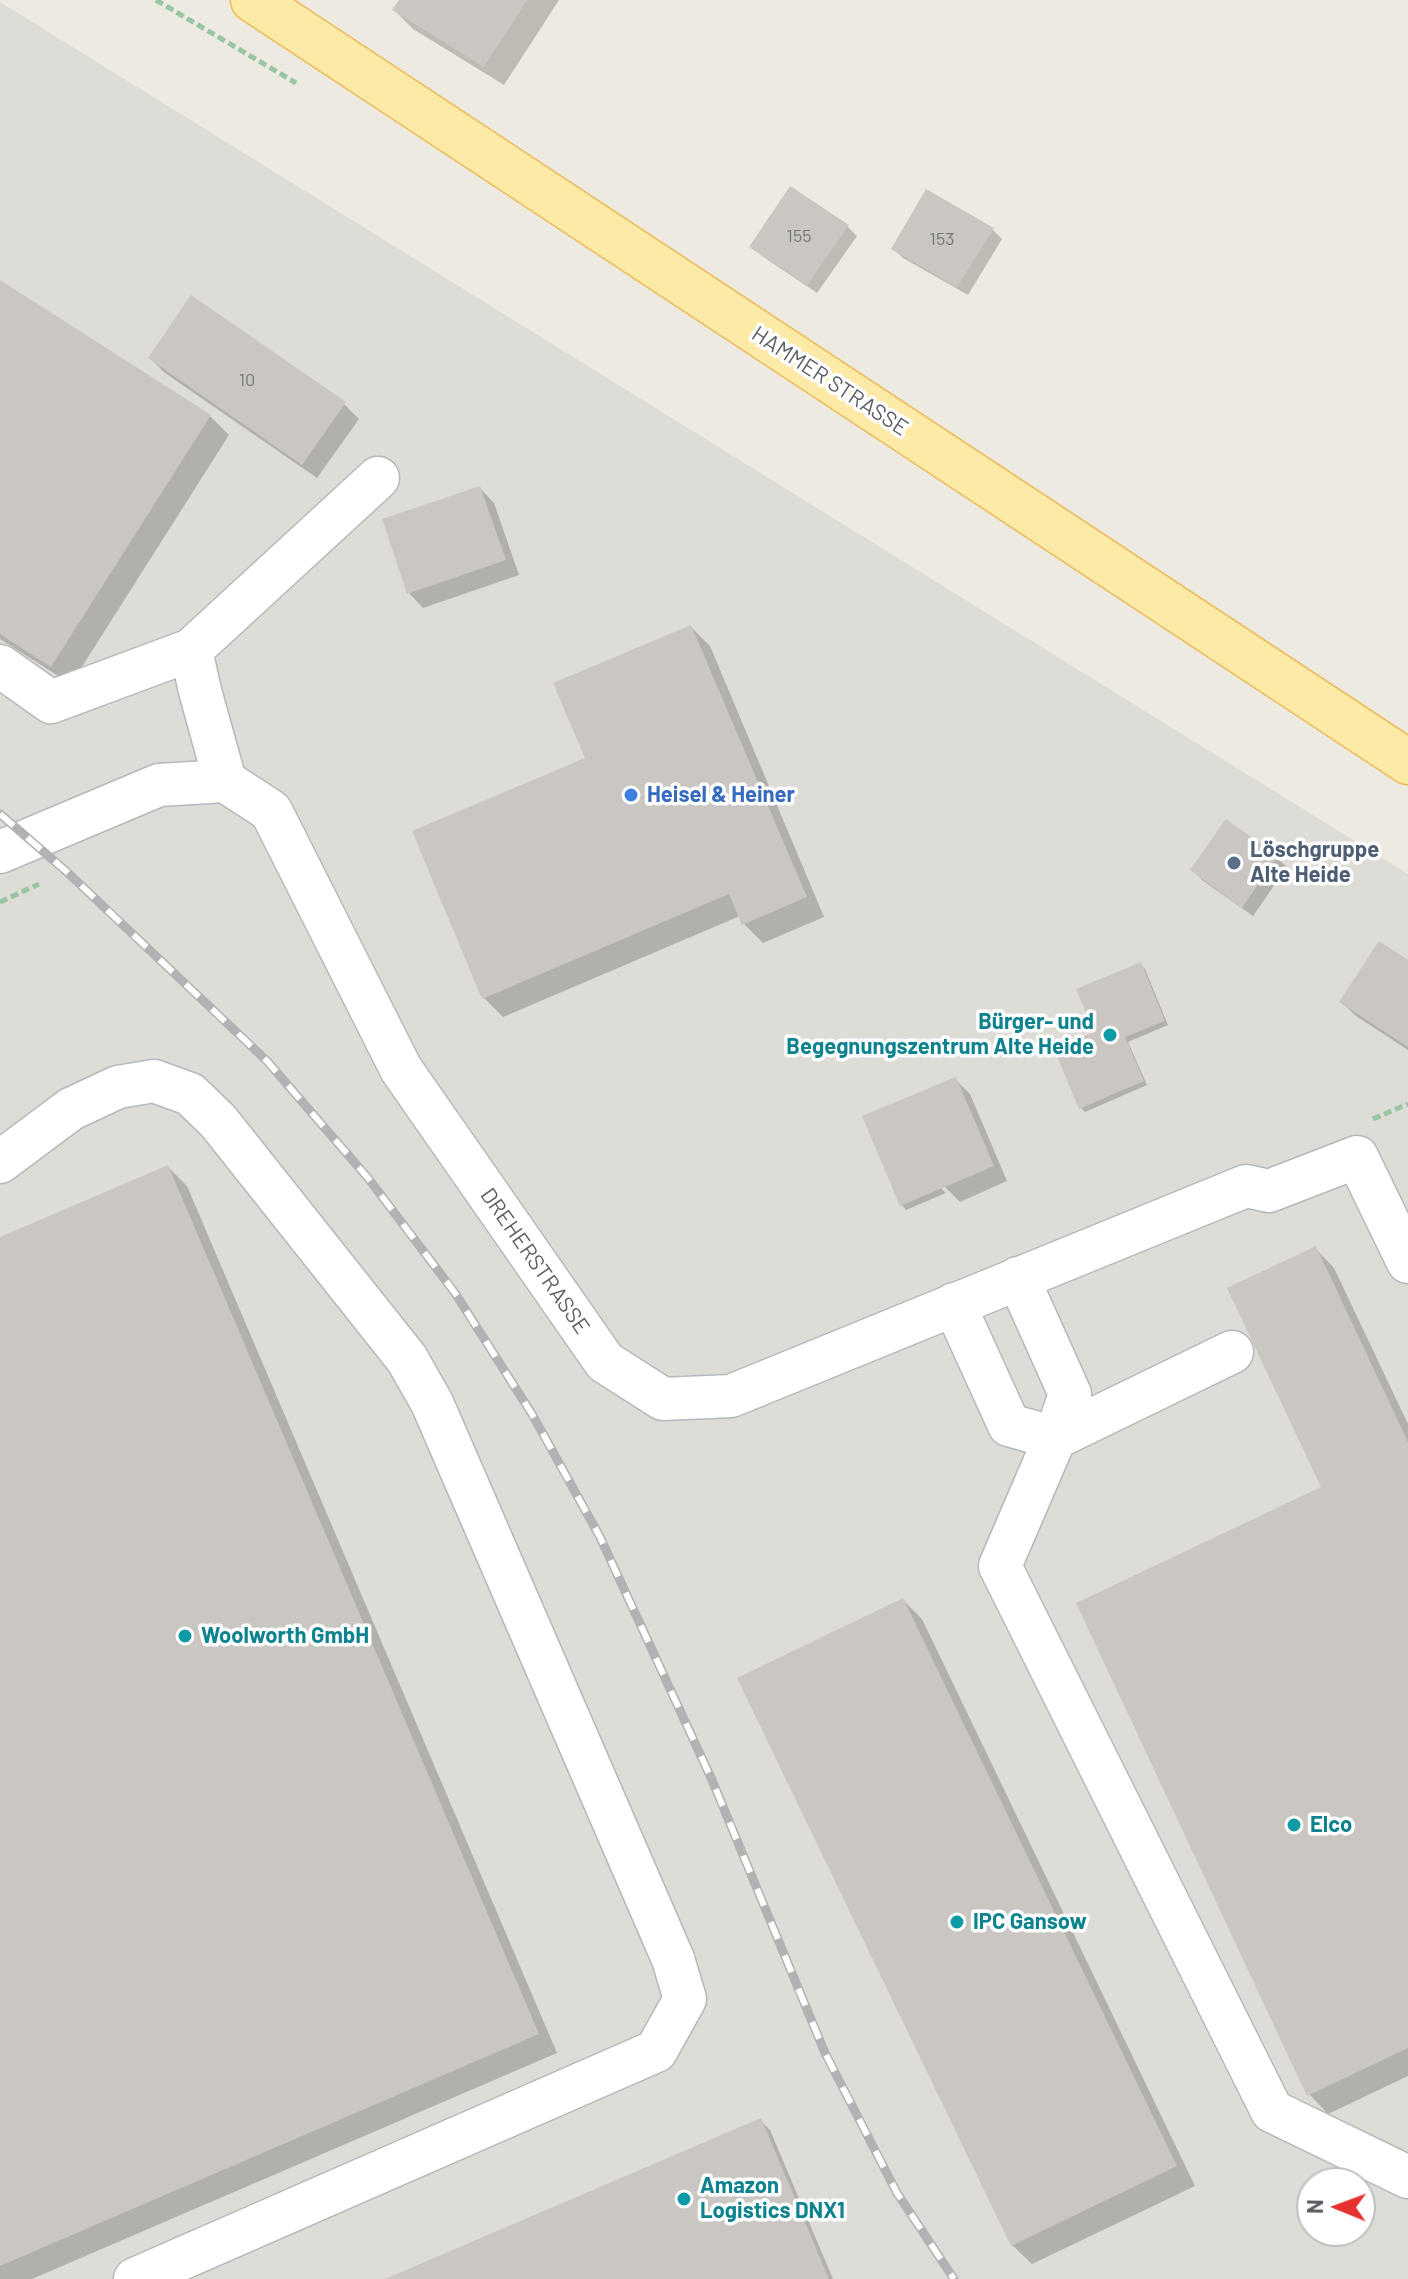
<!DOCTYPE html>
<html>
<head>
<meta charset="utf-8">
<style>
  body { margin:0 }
  #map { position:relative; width:1408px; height:2279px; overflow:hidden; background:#edeae2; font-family:Barlow,sans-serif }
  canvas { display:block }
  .north { position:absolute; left:1296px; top:2167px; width:80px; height:80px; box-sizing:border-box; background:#fff; border:2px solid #bdbfc1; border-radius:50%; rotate:271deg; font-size:22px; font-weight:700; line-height:32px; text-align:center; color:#5a5e63 }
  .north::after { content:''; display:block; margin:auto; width:28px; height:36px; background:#e6322f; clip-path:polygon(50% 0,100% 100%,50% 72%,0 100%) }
</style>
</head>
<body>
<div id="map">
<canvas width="1408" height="2279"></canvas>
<div class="north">N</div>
</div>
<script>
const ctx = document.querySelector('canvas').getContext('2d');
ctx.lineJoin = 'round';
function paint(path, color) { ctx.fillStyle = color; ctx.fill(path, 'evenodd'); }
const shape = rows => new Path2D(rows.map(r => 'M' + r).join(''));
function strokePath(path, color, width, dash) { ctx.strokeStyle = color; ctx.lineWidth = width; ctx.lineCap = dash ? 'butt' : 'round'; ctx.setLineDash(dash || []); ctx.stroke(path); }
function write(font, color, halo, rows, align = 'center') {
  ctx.font = font + ' Barlow,sans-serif'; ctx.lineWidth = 7; ctx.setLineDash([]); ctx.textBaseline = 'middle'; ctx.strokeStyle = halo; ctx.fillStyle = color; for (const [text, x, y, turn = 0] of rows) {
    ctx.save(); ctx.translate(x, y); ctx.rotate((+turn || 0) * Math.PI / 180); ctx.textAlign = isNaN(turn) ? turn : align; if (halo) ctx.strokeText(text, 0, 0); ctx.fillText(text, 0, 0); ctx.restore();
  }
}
const industrial = shape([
  [0,2,1408,874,1408,2279,0,2279],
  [1312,2183,1360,2183,1360,2231,1312,2231]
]);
const shadow = shape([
  [401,0,559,0,504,85,413,29,394,10],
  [790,189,848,227,857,236,817,293,762,256,752,247],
  [993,230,1002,239,968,295,903,258,893,249],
  [0,282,210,416,229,435,71,684,0,639],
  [150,358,344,404,359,419,317,478,165,373],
  [480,488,494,503,519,575,423,608,409,593],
  [691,627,710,646,824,917,763,943,744,924,740,916,503,1017,484,998],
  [1227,822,1277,858,1287,867,1253,916,1202,880,1193,870],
  [1408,962,1408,1050,1356,1016,1341,1002],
  [1141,965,1145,969,1168,1025,1128,1042,1147,1085,1085,1112,1081,1108],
  [955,1079,970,1094,1007,1181,960,1202,938,1180,935,1182,946,1193,906,1210,902,1205],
  [168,1167,187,1186,557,2053,32,2279,0,2279,0,1239],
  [1315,1248,1334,1268,1408,1424,1408,2076,1328,2114,1309,2094,1324,1488],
  [903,1600,922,1619,1195,2186,1032,2264,1012,2245],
  [760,2120,770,2130,833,2279,390,2279]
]);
const building = shape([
  [399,0,527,0,484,67,392,10],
  [790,186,849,225,807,285,749,247],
  [926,189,994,228,957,287,891,249],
  [0,280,211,415,51,667,0,634],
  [191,295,346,402,302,465,148,358],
  [480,486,506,560,407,594,382,519],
  [691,625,807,897,742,925,729,894,482,999,412,831,585,758,553,683],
  [1226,819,1278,856,1242,908,1190,870],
  [1379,941,1408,960,1408,1047,1339,1002],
  [1141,962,1165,1021,1125,1037,1144,1081,1079,1109,1054,1049,1094,1032,1076,989],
  [956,1077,994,1166,900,1206,862,1116],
  [168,1165,539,2034,0,2266,0,1237],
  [1316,1246,1408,1442,1408,2048,1307,2096,1076,1603,1321,1487,1227,1288],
  [903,1598,1177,2166,1011,2246,737,1678],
  [761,2118,829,2279,385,2279]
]);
const path = shape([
  [156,0,296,83],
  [0,902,39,884],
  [1373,1119,1408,1104]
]);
const minor = shape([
  [0,666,51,702,191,650],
  [225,781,200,691,191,650,378,478],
  [0,852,159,785,225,781,271,811,401,1069,605,1362,663,1399,731,1396,1246,1186,1269,1191,1357,1157,1408,1262],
  [0,1162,71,1109,118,1087,154,1081,190,1094,218,1121,407,1359,432,1403,673,1959,685,1999,656,2051,135,2279],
  [954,1304,1009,1425,1055,1438,1070,1394,1018,1278],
  [1232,1352,1055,1438,1000,1566,1272,2111,1408,2177]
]);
const major = shape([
  [253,0,1408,762]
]);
const rail = shape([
  [0,814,67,872,267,1061,368,1178,455,1293,532,1414,600,1537,712,1780,825,2053,897,2193,954,2279]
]);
const markers = [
  [631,795,8,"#3f7fe0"],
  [1234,863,8,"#5c6f8a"],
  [1110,1035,8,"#0f9aa8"],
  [185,1636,8,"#0f9aa8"],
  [1294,1825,8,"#0f9aa8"],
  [957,1922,8,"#0f9aa8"],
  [684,2199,8,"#0f9aa8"]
];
const numberNames = [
  ["155",799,236],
  ["153",942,239],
  ["10",247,380]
];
const streetNames = [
  ["HAMMER STRASSE",830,381,33],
  ["DREHERSTRASSE",535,1261,55]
];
const shopNames = [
  ["Heisel & Heiner",647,795]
];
const serviceNames = [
  ["Löschgruppe",1250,850],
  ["Alte Heide",1250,875]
];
const cultureNames = [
  ["Bürger- und",1094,1022,"right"],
  ["Begegnungszentrum Alte Heide",1094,1047,"right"],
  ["Woolworth GmbH",201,1636],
  ["Elco",1310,1825],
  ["IPC Gansow",973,1922],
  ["Amazon",700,2186],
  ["Logistics DNX1",700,2211]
];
paint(industrial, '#dedcd6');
paint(shadow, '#0003');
paint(building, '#cac6c1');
strokePath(minor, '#b5b8bc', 45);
strokePath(major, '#eebb59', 47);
strokePath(path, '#98c5a2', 5, [8, 4]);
strokePath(minor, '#fff', 42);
strokePath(major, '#fdeaa6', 44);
strokePath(rail, '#b1b2b3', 9);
strokePath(rail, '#fff', 6, [18]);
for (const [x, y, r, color] of markers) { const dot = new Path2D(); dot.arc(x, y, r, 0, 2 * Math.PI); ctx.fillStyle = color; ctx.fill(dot); strokePath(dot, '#fff', 3); }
write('18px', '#76787a', null, numberNames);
write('22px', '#5a5e63', '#fff', streetNames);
write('bold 22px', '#366cbe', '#fff', shopNames, 'left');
write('bold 22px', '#4e5e75', '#fff', serviceNames, 'left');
write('bold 22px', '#0d838f', '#fff', cultureNames, 'left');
</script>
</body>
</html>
